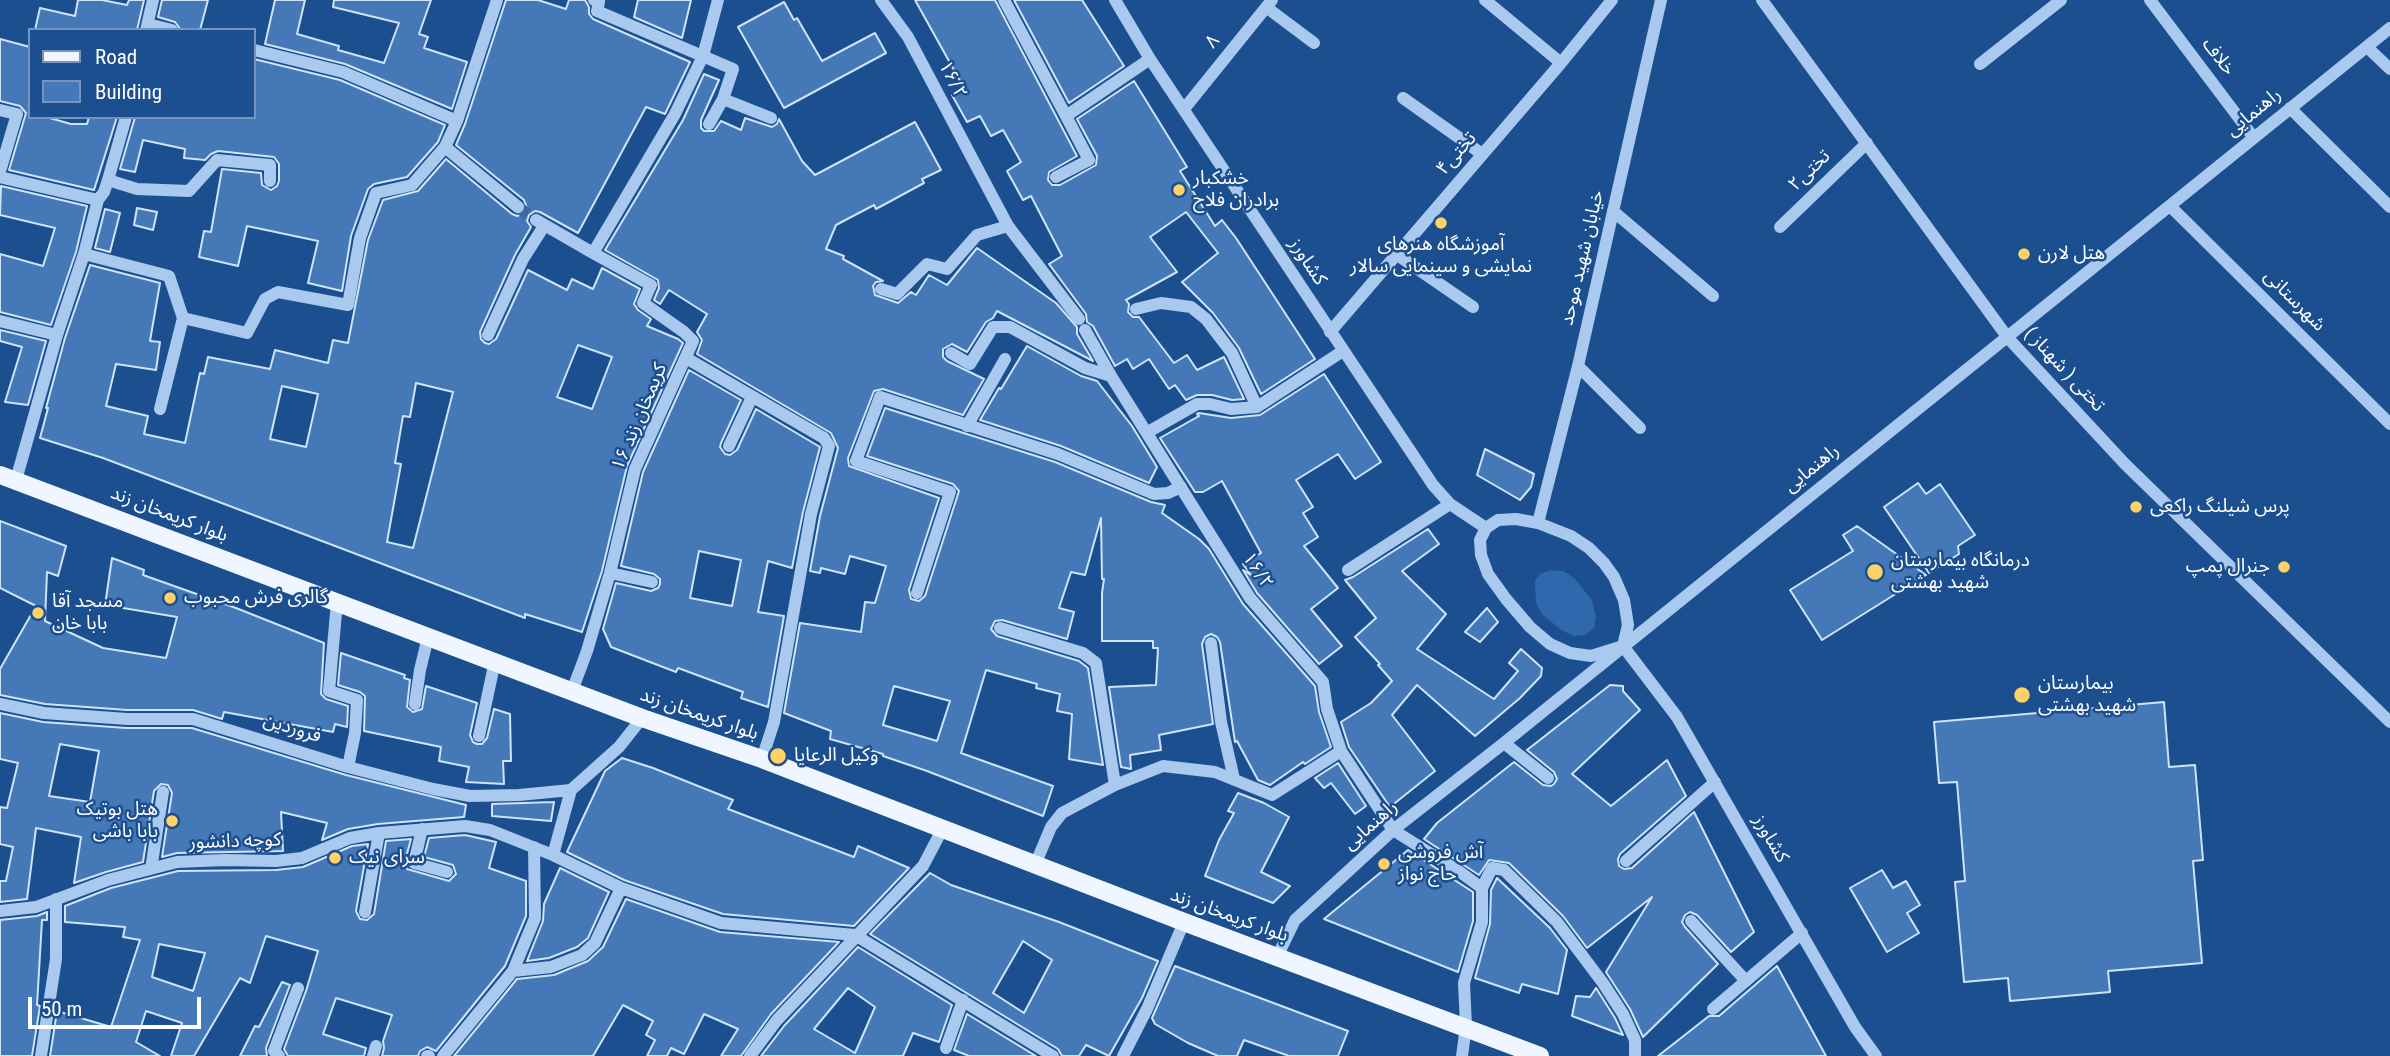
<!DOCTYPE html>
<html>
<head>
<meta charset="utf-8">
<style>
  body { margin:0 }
  #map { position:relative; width:2390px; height:1056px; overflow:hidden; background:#1b4f8f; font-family:"Roboto Condensed",sans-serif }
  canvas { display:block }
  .legend { position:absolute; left:28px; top:28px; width:228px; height:91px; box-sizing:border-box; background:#1b4f8f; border:2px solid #7695bc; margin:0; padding:9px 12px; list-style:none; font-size:21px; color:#fff }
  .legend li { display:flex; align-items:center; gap:14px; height:35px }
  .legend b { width:35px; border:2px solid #7695bc }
  .scale { position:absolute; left:28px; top:997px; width:173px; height:32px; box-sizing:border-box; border:4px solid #fff; border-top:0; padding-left:9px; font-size:21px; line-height:24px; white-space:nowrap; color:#fff; -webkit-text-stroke:5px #1b4f8f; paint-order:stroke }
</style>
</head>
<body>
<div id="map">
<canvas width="2390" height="1056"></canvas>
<ul class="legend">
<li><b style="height:9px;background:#f0f6ff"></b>Road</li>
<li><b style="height:19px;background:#4478b7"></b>Building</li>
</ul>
<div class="scale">50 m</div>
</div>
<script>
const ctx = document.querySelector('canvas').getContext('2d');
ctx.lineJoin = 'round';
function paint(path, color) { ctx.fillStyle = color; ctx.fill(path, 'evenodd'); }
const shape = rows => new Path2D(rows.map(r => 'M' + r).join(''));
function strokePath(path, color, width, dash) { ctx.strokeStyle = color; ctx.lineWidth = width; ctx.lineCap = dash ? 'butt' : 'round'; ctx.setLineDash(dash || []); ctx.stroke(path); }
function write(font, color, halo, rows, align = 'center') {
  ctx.font = font + ' "Roboto Condensed","Noto Sans Arabic",sans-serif'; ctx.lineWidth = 5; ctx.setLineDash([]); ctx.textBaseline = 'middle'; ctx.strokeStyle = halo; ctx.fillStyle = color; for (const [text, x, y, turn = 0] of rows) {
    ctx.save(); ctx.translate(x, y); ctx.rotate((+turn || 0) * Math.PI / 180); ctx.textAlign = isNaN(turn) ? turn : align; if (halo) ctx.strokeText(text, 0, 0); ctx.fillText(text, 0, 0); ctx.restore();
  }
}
const green = shape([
  [1551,570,1563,571,1574,578,1592,600,1596,617,1594,628,1585,635,1574,636,1561,630,1541,613,1536,602,1535,581,1540,574]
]);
const building = shape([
  [78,0,102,0,127,5,129,0,144,0,137,30,35,30,40,8,75,16,78,0],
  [162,0,208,0,200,30,181,30,175,22,158,17,162,0],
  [275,0,305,0,297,34,339,46,338,50,384,63,399,23,333,7,334,0,431,0,419,34,428,37,424,48,467,62,452,109,345,64,265,44,275,0],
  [506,0,538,0,566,9,569,0,585,0,589,7,589,14,593,19,690,62,665,114,646,107,578,233,540,212,535,211,529,215,527,221,531,227,515,255,480,332,481,339,485,343,489,344,496,339,528,270,567,290,572,279,593,289,602,268,640,289,634,304,638,310,651,319,647,326,678,339,683,343,627,466,602,571,582,632,525,614,525,618,103,458,40,438,48,408,46,408,65,338,90,265,160,283,150,341,160,342,156,370,116,364,106,406,148,416,144,434,185,443,200,373,204,374,208,357,270,369,275,350,328,363,333,340,348,343,368,240,383,200,418,191,446,159,512,214,517,216,524,213,527,208,524,200,456,145,465,124,506,0],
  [578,345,612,357,592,409,557,397,578,345],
  [416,383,453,392,413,548,387,542,401,464,395,463,403,416,410,417,416,383],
  [282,386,318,394,306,447,270,439,282,386],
  [638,0,691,0,682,38,634,17,638,0],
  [915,0,995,0,1077,156,1049,172,1048,180,1052,185,1060,185,1096,165,1097,156,1077,119,1134,81,1187,167,1180,171,1215,226,1222,220,1236,238,1315,359,1261,394,1239,348,1213,313,1182,282,1218,253,1186,212,1150,237,1177,272,1126,300,1129,304,1128,312,1133,317,1139,317,1174,363,1187,355,1197,370,1224,357,1244,399,1232,400,1212,395,1197,395,1186,400,1175,385,1169,389,1149,359,1133,369,1127,359,1115,366,1093,326,1087,322,1086,314,1049,264,1062,256,1031,196,1023,200,1007,171,1021,162,1003,130,991,136,980,116,967,122,952,95,964,88,915,0],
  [1014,0,1082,0,1124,66,1069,103,1014,0],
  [784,2,794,20,797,18,822,61,875,33,886,53,784,108,738,27,784,2],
  [0,39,30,47,30,117,46,117,71,124,87,124,89,117,117,117,94,190,9,170,26,113,20,106,0,101,0,39],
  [254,59,340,80,445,125,438,142,407,177,374,184,368,189,351,236,342,291,308,283,318,241,247,226,238,266,199,257,204,231,211,232,222,169,261,173,262,185,271,190,277,186,279,181,279,164,274,157,218,151,211,154,205,160,184,158,185,149,143,140,135,172,120,169,135,117,254,117,254,59],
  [704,74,719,80,701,120,701,128,704,131,714,131,721,121,741,130,745,118,772,127,777,124,779,119,802,161,815,175,915,122,941,170,922,179,924,183,876,209,874,205,836,225,826,249,844,256,843,259,883,281,876,282,873,286,875,295,898,303,911,292,916,295,929,275,947,285,977,248,1056,303,1077,327,1077,334,1093,361,997,311,993,318,986,322,967,352,952,344,943,349,943,357,947,361,984,379,963,415,883,389,874,391,848,458,849,466,939,498,909,590,911,599,919,601,925,596,959,491,953,484,867,456,885,408,1055,462,1151,502,1165,505,1162,513,1199,539,1209,549,1243,604,1315,686,1319,712,1331,747,1305,764,1303,762,1270,785,1258,780,1237,741,1235,742,1220,642,1217,637,1211,634,1205,637,1202,644,1213,724,1159,735,1161,750,1130,755,1131,769,1121,767,1109,687,1156,685,1158,648,1153,648,1153,641,1102,641,1102,593,1104,579,1102,579,1101,518,1085,575,1071,572,1059,608,1074,612,1067,639,1002,620,995,621,991,629,997,636,1079,661,1088,668,1103,765,1069,759,1072,714,1057,711,1060,694,1036,688,1037,684,986,670,961,753,1053,786,1043,816,927,771,883,756,883,754,830,739,831,731,784,713,800,623,861,632,865,602,875,603,886,566,850,556,845,574,821,568,820,573,810,571,820,516,838,448,831,433,697,354,702,340,697,332,707,314,669,290,660,304,654,300,659,288,658,280,605,250,683,120,704,74],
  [894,686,950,701,937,741,883,725,894,686],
  [1,186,87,206,76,252,51,325,0,312,0,254,43,266,55,228,0,215,1,186],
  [137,208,157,212,153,230,134,225,137,208],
  [105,209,120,213,110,252,95,248,105,209],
  [0,330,46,341,28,405,5,402,22,347,0,341,0,330],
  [1027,346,1081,376,1097,381,1132,426,1157,467,1149,483,1061,446,980,420,999,388,1001,389,1027,346],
  [689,370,741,400,721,443,720,447,725,454,730,455,737,450,756,409,820,447,803,512,792,568,768,561,758,612,784,616,768,707,741,698,743,692,678,668,676,672,611,647,603,629,616,583,651,591,658,588,660,584,660,579,654,574,621,566,643,472,689,370],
  [699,551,741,560,732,606,690,598,699,551],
  [1324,374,1381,462,1355,479,1338,454,1296,480,1313,507,1303,513,1318,537,1304,546,1338,588,1311,609,1342,646,1319,664,1257,593,1243,570,1251,575,1243,564,1261,553,1222,481,1203,492,1195,492,1160,438,1199,416,1197,414,1199,413,1231,418,1260,415,1324,374],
  [1485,449,1534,474,1531,487,1520,500,1477,475,1485,449],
  [1918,483,1926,494,1940,484,1975,535,1958,546,1959,554,1929,573,1884,507,1918,483],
  [0,521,66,546,58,576,47,572,45,621,103,648,166,658,177,617,105,605,112,558,144,570,143,575,236,608,324,643,321,694,326,699,348,706,347,727,335,724,333,732,224,712,222,719,193,710,127,710,45,704,0,695,0,669,36,606,0,588,0,521],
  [1857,526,1926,575,1822,640,1790,590,1853,551,1843,535,1857,526],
  [1428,529,1439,544,1402,571,1446,614,1417,649,1494,699,1518,671,1509,663,1521,649,1542,668,1541,676,1520,698,1475,736,1417,685,1392,715,1435,771,1390,807,1349,747,1341,722,1371,703,1392,681,1378,665,1380,664,1355,637,1376,618,1345,580,1353,577,1428,529],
  [1487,608,1498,622,1480,642,1465,632,1487,608],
  [341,653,405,675,404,678,410,680,407,707,413,712,422,709,426,686,477,703,470,735,473,742,477,744,482,744,487,738,494,709,510,714,511,761,503,761,504,784,466,782,469,767,439,761,441,747,364,731,365,696,360,692,338,685,341,653],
  [1610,685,1623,686,1623,691,1640,710,1572,774,1611,806,1667,760,1686,796,1620,854,1618,859,1619,866,1624,869,1632,868,1694,812,1754,932,1731,952,1697,915,1690,912,1685,915,1682,922,1685,927,1718,964,1643,1037,1630,1009,1606,972,1652,897,1587,948,1563,916,1509,863,1489,860,1479,875,1424,839,1437,823,1514,762,1543,785,1551,786,1554,784,1557,779,1554,772,1527,750,1610,685],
  [2164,702,2169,767,2195,765,2203,860,2193,861,2202,963,2108,971,2110,992,2010,1001,2008,978,1964,982,1955,882,1965,881,1957,782,1939,783,1934,722,2164,702],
  [0,713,43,722,126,728,192,728,346,775,466,805,464,817,378,824,348,829,322,840,327,823,281,812,283,851,177,853,162,857,172,793,168,785,161,784,154,791,143,862,106,872,74,883,81,837,36,828,27,899,0,902,0,881,6,881,13,847,0,844,0,807,7,808,18,763,0,759,0,713],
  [60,744,99,751,90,802,49,796,60,744],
  [622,758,653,768,733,800,728,809,854,857,858,846,909,868,854,926,723,914,624,880,567,852,605,771,622,758],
  [1338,763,1366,806,1355,814,1331,783,1324,788,1315,778,1338,763],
  [1238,793,1264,803,1289,817,1261,872,1290,886,1273,903,1205,876,1219,840,1234,813,1228,811,1238,793],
  [554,802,551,821,492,816,492,804,554,802],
  [465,835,496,842,489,868,526,881,526,916,505,966,436,1051,427,1047,420,1051,418,1056,382,1056,384,1048,383,1041,392,1015,336,998,323,1034,366,1048,364,1056,288,1056,284,1049,306,991,318,951,266,936,250,983,240,978,194,1056,171,1056,182,1023,146,1011,136,1042,160,1056,50,1056,57,1011,111,1027,140,940,123,937,125,927,65,922,65,906,111,888,178,871,276,870,303,867,352,846,368,844,356,911,360,919,367,920,374,914,386,841,411,839,405,861,407,869,449,881,456,874,453,865,424,857,429,838,465,835],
  [159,944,205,953,193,991,152,977,159,944],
  [1408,850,1473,892,1473,921,1458,972,1324,919,1408,850],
  [560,868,609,892,588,938,577,947,549,958,527,961,543,921,544,904,560,868],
  [1882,870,1893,888,1906,881,1920,905,1907,913,1919,933,1887,952,1850,888,1882,870],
  [930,873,951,885,1059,922,1158,961,1142,998,1109,1056,1086,1045,1079,1056,1062,1056,1058,1049,870,934,930,873],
  [1023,941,1052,960,1024,1013,993,993,1023,941],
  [1497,878,1550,928,1567,950,1558,994,1522,984,1519,993,1475,978,1490,924,1491,890,1497,878],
  [626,899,720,932,839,942,771,1014,741,1056,721,1056,738,1029,704,1014,684,1054,671,1048,667,1056,647,1056,655,1040,646,1035,653,1021,623,1005,593,1056,454,1056,517,979,554,975,588,961,603,947,626,899],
  [47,912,47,920,42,920,37,1005,40,1006,32,1056,0,1056,0,920,37,916,47,912],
  [858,947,952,1005,939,1042,913,1033,903,1056,761,1056,784,1026,858,947],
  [848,988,875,1007,855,1053,814,1029,848,988],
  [1175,966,1348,1031,1338,1056,1289,1056,1244,1040,1237,1056,1218,1056,1188,1043,1155,1024,1152,1018,1175,966],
  [1777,966,1826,1056,1658,1056,1709,1016,1719,1016,1777,966],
  [282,982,290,985,266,1048,267,1056,240,1056,255,1026,259,1027,282,982],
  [1596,988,1615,1018,1623,1035,1572,1016,1576,996,1590,997,1596,988],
  [967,1014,1036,1056,969,1056,954,1050,967,1014]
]);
const minorTunnel = shape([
  [518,207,536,220]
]);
const minor = shape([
  [594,0,599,2,597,11,733,69,723,99,709,124],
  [881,0,908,37,1008,226,1079,319],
  [1004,0,1066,116],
  [1115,0,1150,59,1433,485,1450,504,1486,528],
  [1485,0,1561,63],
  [1762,0,2008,338,2125,464,2390,722],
  [2150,0,2254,138],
  [1266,7,1314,43],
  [148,24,172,30],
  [146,30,153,0],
  [2367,47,2390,69],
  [254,50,343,72,457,121],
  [1980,64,2061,0],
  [1403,98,1482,154],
  [723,99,771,118],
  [2290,108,2390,207],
  [1184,109,1272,0],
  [0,110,17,114,1,168],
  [445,147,518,207],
  [0,177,98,200],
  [1056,177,1089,160,1066,116,1150,59],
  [108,180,137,189,189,191,217,160,270,165,270,181],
  [2170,206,2390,424],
  [1613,211,1713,296],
  [536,220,593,253,675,114,703,56,718,0],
  [1780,227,1867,143],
  [84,254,169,276,183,318,247,333,265,299,278,292,348,305,360,238,376,193,412,185,445,147,457,121,497,0],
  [1396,254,1473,307],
  [881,289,897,294,927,264,947,269,977,235,1008,226],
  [1136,309,1161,303,1191,307,1206,319,1232,353,1257,407],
  [0,321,57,335],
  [1085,330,1111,376,1250,598,1323,682,1327,709,1341,751,1393,830,1460,872,1482,888,1482,922,1464,983,1466,1026,1462,1056],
  [1330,332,1561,63,1612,0],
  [488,335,523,259,544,226],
  [951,353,970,364,993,327,1010,327,1085,368,1111,376],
  [686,358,824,438,829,446,811,514,774,722,762,759],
  [1578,366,1640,428],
  [160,409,183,318],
  [967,426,1005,359],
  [1148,432,1197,404,1210,404,1231,409,1257,407,1343,351],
  [729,446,752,397],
  [16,480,57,335,84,254,98,200,104,192,108,180,126,117],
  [1516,519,1538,523,1571,536,1589,548,1604,563,1614,577,1624,600,1628,625,1623,646,1591,656,1570,653,1550,644,1530,627,1506,599,1488,574,1481,555,1480,540,1486,528,1498,520,1516,519],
  [1538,523,1578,366,1661,0],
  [1348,570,1450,504],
  [610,573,652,582],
  [917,593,950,492,856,461,880,397,1058,454,1154,494,1168,493,1181,487],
  [337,602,329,691,357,700,355,733,348,767],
  [1000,628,1083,653,1096,663,1115,785],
  [1211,643,1221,722,1234,779],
  [1623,646,1677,717,1855,1027,1876,1056],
  [572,691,587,651,610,573,635,469,693,341,684,332,643,303,651,285,593,253],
  [0,704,44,713,127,719,193,719,348,767,433,789,470,796,519,795,571,790],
  [415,704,420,670,428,637],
  [479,736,495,661],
  [1504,743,1548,778],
  [422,829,414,863,447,872],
  [553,855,571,790,619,747,642,718],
  [1626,861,1715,782],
  [1035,865,1051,827,1062,813,1115,785,1163,766,1215,772,1272,795,1341,751],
  [151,869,163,792],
  [1482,888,1492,868,1504,870,1557,922,1603,983,1623,1014,1635,1040,1635,1056],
  [0,911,36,907,108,880,177,862,225,860,276,861,302,858,350,838,379,833,465,826,490,830,553,855,621,888,721,923,855,935,1053,1056],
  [365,912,379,833],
  [1691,921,1746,981],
  [1277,957,1295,920,1393,830,1504,743,2390,28],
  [513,971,551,967,582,955,595,943,621,888],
  [1713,1009,1802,933],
  [946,1048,963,1000],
  [41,1056,56,959,56,899],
  [279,1056,274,1051,298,988],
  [373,1056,376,1046],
  [427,1056,429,1056],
  [443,1056,513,971,535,918,534,847],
  [750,1056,777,1020,923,866,943,828],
  [1123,1056,1147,1009,1184,922]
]);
const major = shape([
  [0,475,642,718,762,759,1184,922,1540,1056]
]);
const markers = [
  [1179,190,7,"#ffd166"],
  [1441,223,7,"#ffd166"],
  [2024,254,7,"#ffd166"],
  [2136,507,7,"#ffd166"],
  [2284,567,7,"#ffd166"],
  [1875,572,9,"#ffd166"],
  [170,598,7,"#ffd166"],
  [38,613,7,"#ffd166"],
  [2022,695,9,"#ffd166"],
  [778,756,9,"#ffd166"],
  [172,821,7,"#ffd166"],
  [335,858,7,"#ffd166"],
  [1384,864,7,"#ffd166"]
];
const streetNames = [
  ["۸",1213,42,-51],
  ["خلاف",2218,57,53],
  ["۱۶/۲",952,80,62],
  ["راهنمایی",2254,113,-39],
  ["تختی۴",1457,154,-49],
  ["تختی۲",1810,171,-44],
  ["خیابان شهید موحد",1583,258,-77],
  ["کشاورز",1307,262,57],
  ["شهرستانی",2294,301,45],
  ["تختی ( شهناز )",2064,370,47],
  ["کریمخان زند ۱۶",640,417,-67],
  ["راهنمایی",1812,469,-39],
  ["بلوار کریمخان زند",169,515,21],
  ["۱۶/۲",1257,571,56],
  ["بلوار کریمخان زند",699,715,19],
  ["فروردین",292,729,17],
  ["راهنمایی",1371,826,-41],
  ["کشاورز",1770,839,60],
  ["کوچه دانشور",235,842,-2],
  ["بلوار کریمخان زند",1229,916,20]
];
const poiNames = [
  ["خشکبار",1193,179],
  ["برادران فلاح",1193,201],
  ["آموزشگاه هنرهای",1441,245,"center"],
  ["نمایشی و سینمایی سالار",1441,267,"center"],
  ["هتل لارن",2038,254],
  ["پرس شیلنگ راکعی",2150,507],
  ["درمانگاه بیمارستان",1891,561],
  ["شهید بهشتی",1891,583],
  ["جنرال پمپ",2270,567,"right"],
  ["گالری فرش محبوب",184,598],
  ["مسجد آقا",52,602],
  ["بابا خان",52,624],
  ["بیمارستان",2038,684],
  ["شهید بهشتی",2038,706],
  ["وکیل الرعایا",794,756],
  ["هتل بوتیک",158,810,"right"],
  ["بابا باشی",158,832,"right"],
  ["آش فروشی",1398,853],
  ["حاج نواز",1398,875],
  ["سرای نیک",349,858]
];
paint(green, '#2e69ad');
paint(building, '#4478b7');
strokePath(building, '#cfe3fa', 2);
strokePath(minorTunnel, '#3d69a0', 12, [12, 6]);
strokePath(minor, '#a9c9ee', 12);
strokePath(major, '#f0f6ff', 18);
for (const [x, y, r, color] of markers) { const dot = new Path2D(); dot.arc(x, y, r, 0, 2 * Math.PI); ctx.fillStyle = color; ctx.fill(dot); strokePath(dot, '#1b4f8f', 2.5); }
write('19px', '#fff', '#1b4f8f', streetNames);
write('19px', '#fff', '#1b4f8f', poiNames, 'left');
</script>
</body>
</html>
